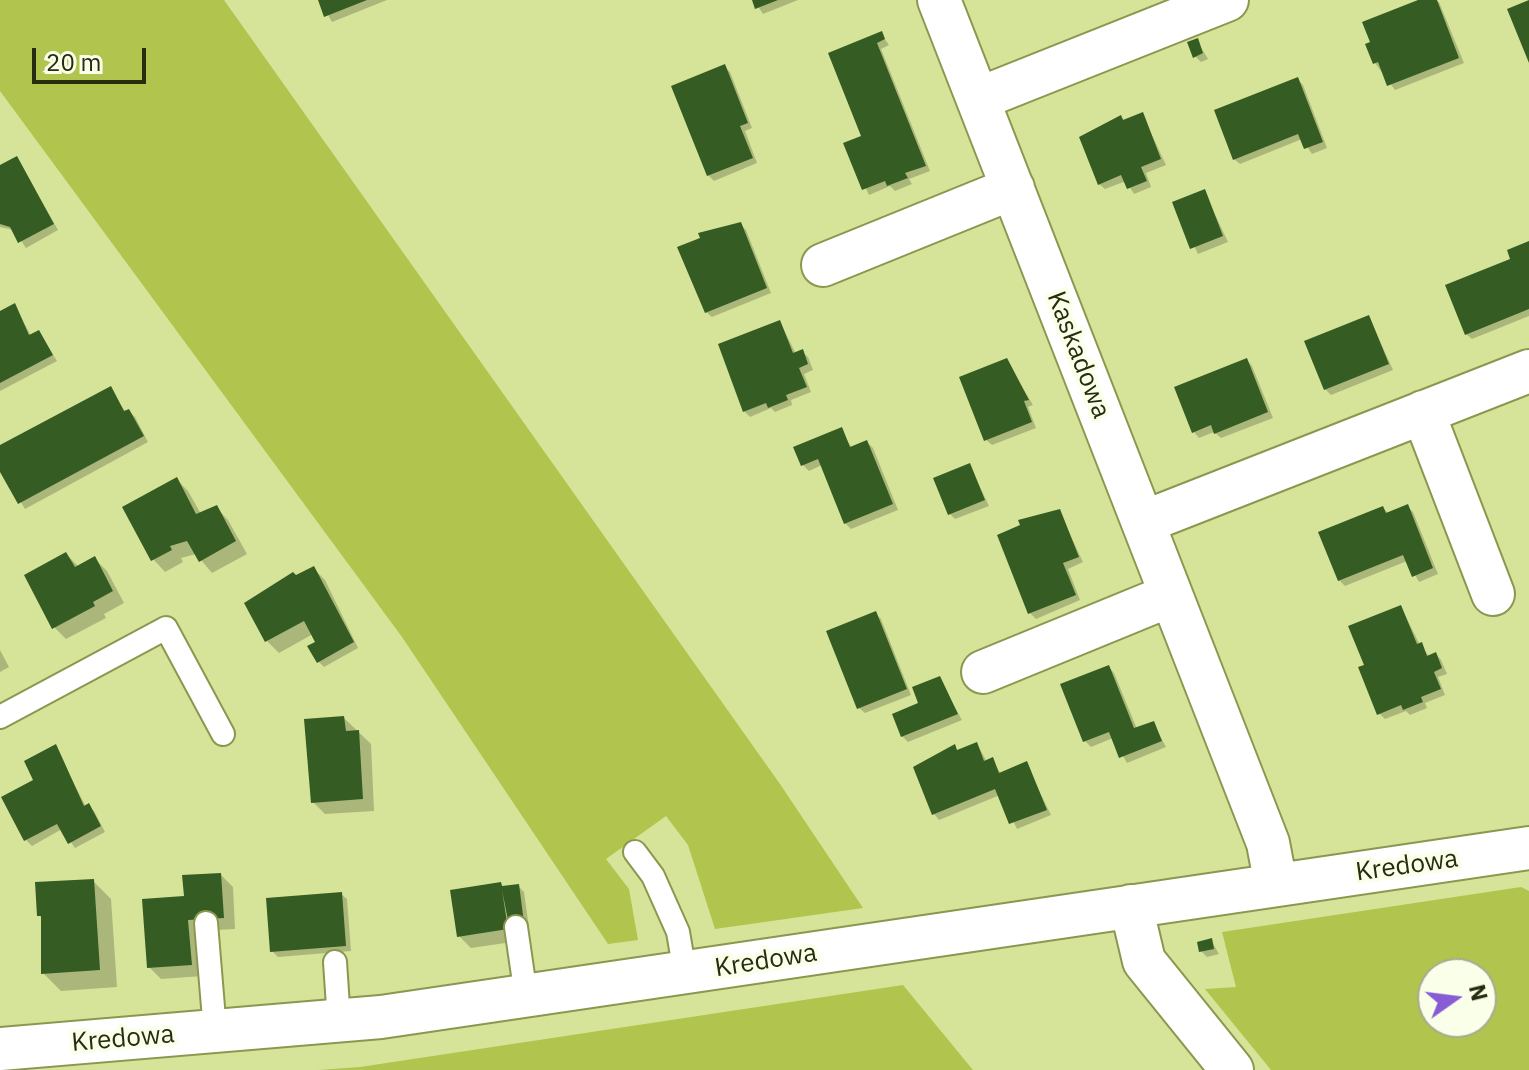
<!DOCTYPE html>
<html>
<head>
<meta charset="utf-8">
<style>
  body { margin:0 }
  #map { position:relative; width:1529px; height:1070px; overflow:hidden; background:#d6e499; font-family:"IBM Plex Sans",sans-serif }
  canvas { display:block }
  .north { position:absolute; left:1417px; top:958px; width:80px; height:80px; box-sizing:border-box; background:#faffe9; border:2px solid #a6ab91; border-radius:50%; rotate:76deg; font-size:22px; font-weight:700; line-height:32px; text-align:center; color:#272c0e }
  .north::after { content:''; display:block; margin:auto; width:28px; height:36px; background:#885cd5; clip-path:polygon(50% 0,100% 100%,50% 72%,0 100%) }
  .scale { position:absolute; left:32px; top:48px; width:114px; height:36px; box-sizing:border-box; border:4px solid #272c0e; border-top:0; padding-left:10px; font-size:24px; line-height:28px; white-space:nowrap; color:#272c0e; -webkit-text-stroke:6px #faffe9; paint-order:stroke }
</style>
</head>
<body>
<div id="map">
<canvas width="1529" height="1070"></canvas>
<div class="north">N</div>
<div class="scale">20 m</div>
</div>
<script>
const ctx = document.querySelector('canvas').getContext('2d');
ctx.lineJoin = 'round';
function paint(path, color) { ctx.fillStyle = color; ctx.fill(path, 'evenodd'); }
const shape = rows => new Path2D(rows.map(r => 'M' + r).join(''));
function strokePath(path, color, width, dash) { ctx.strokeStyle = color; ctx.lineWidth = width; ctx.lineCap = dash ? 'butt' : 'round'; ctx.setLineDash(dash || []); ctx.stroke(path); }
function write(font, color, halo, rows, align = 'center') {
  ctx.font = font + ' "IBM Plex Sans",sans-serif'; ctx.lineWidth = 8; ctx.setLineDash([]); ctx.textBaseline = 'middle'; ctx.strokeStyle = halo; ctx.fillStyle = color; for (const [text, x, y, turn = 0] of rows) {
    ctx.save(); ctx.translate(x, y); ctx.rotate((+turn || 0) * Math.PI / 180); ctx.textAlign = isNaN(turn) ? turn : align; if (halo) ctx.strokeText(text, 0, 0); ctx.fillText(text, 0, 0); ctx.restore();
  }
}
const green = shape([
  [0,0,224,0,780,784,863,908,715,929,688,845,666,816,606,859,629,889,638,940,608,944,402,637,0,91],
  [1521,887,1529,891,1529,1070,1271,1070,1205,989,1236,987,1222,932],
  [1433,974,1481,974,1481,1022,1433,1022],
  [903,985,973,1070,318,1070,360,1067]
]);
const shadow = shape([
  [320,0,387,0,332,22],
  [754,0,798,0,763,14],
  [1423,0,1439,2,1464,63,1395,90,1375,63],
  [881,34,889,45,881,49,930,171,909,179,912,184,895,191,890,186,869,195,845,144,863,137,830,54],
  [1197,41,1208,59,1201,62,1195,56],
  [724,66,730,72,752,128,745,131,757,163,714,181,708,175],
  [1297,79,1303,85,1327,148,1312,154,1302,139,1240,164,1234,159],
  [1142,114,1166,165,1146,173,1151,187,1134,194,1126,181,1105,189,1099,184,1121,117,1125,121],
  [17,158,58,230,26,248,14,230,0,227,0,167],
  [1204,191,1228,242,1198,254,1174,203],
  [740,224,746,230,771,293,712,317,706,312],
  [1529,243,1529,316,1472,339,1466,334],
  [15,306,31,336,39,332,57,361,0,391,0,314],
  [1369,317,1393,370,1331,395,1325,389],
  [780,322,796,354,802,352,808,357,813,370,804,374,811,392,791,400,792,405,775,412,771,408,750,417,744,411],
  [1006,360,1033,405,1028,407,1036,428,992,445,986,440],
  [1247,360,1252,366,1273,418,1221,438,1214,432,1199,438,1194,432],
  [110,388,126,413,129,411,135,417,148,442,25,509,0,467,0,448],
  [841,430,852,448,867,442,873,448,898,510,851,529,845,523,822,465,809,471,803,465],
  [970,466,989,506,955,519,950,514],
  [176,479,188,491,201,514,216,507,228,520,247,554,212,573,196,554,181,558,183,562,165,572,153,559],
  [1408,507,1413,512,1438,574,1419,582,1407,561,1345,586,1339,580,1383,508,1389,514],
  [1059,511,1083,562,1068,569,1080,600,1036,619,1030,613,1020,521],
  [66,554,79,567,95,559,107,571,124,603,104,614,106,618,66,639,54,627],
  [313,568,325,580,358,648,324,667,318,661,319,642,313,634,279,653,267,641],
  [1401,607,1420,645,1430,657,1436,654,1441,660,1447,674,1438,677,1445,695,1425,703,1427,708,1410,715,1406,711,1385,719,1379,713,1366,666],
  [875,613,881,619,911,695,865,713,859,708],
  [0,650,9,667,0,672],
  [1109,667,1114,673,1137,729,1153,723,1166,747,1127,763,1113,738,1091,747,1085,741],
  [939,679,962,720,908,742,902,736],
  [344,718,371,744,374,811,325,814,313,802],
  [977,744,987,762,992,760,1001,774,1026,764,1051,815,1017,829,1000,795,939,820,934,814,954,747,959,752],
  [55,747,86,807,94,811,105,832,75,848,62,829,32,846,26,840,36,781],
  [221,875,233,887,235,929,200,931,203,976,161,979,149,967,186,898],
  [93,881,111,899,117,987,61,991,43,973,43,919,39,915],
  [501,884,504,888,518,886,524,892,529,928,517,930,519,941,471,948,459,936],
  [341,894,347,899,351,951,278,957,272,951],
  [1211,940,1219,954,1207,957,1201,951]
]);
const building = shape([
  [318,0,367,0,324,17],
  [752,0,778,0,755,9],
  [1418,0,1437,0,1459,58,1387,86,1378,62,1373,64,1365,44,1370,42,1362,22],
  [1529,0,1529,63,1507,9],
  [882,31,885,39,877,43,926,166,905,173,908,178,887,186,885,181,862,190,843,143,861,136,828,53],
  [1198,38,1203,53,1193,58,1187,42],
  [725,64,748,123,740,126,753,158,707,176,671,86],
  [1298,77,1323,142,1304,149,1298,134,1233,160,1214,110],
  [1143,112,1161,159,1141,167,1147,181,1127,189,1121,175,1098,185,1079,137,1121,115,1123,120],
  [17,156,54,224,18,243,10,227,0,224,0,165],
  [1205,189,1223,236,1190,249,1172,202],
  [741,222,767,288,705,313,677,247,700,238,698,233],
  [1529,241,1529,309,1465,335,1445,285,1510,259,1507,250],
  [15,303,29,335,39,330,53,355,0,383,0,311],
  [1369,315,1389,364,1324,390,1304,341],
  [780,320,793,353,803,349,808,364,799,368,807,387,786,395,788,400,768,408,766,403,743,412,718,344],
  [1007,358,1029,400,1024,401,1032,422,984,441,959,377],
  [1247,358,1268,412,1214,434,1211,425,1192,433,1174,387],
  [111,386,124,411,129,409,144,436,18,504,0,472,0,445],
  [842,427,850,447,867,440,893,504,844,524,818,459,801,466,793,447],
  [970,463,985,500,948,515,933,478],
  [177,477,196,514,217,505,236,541,199,562,187,541,170,546,172,550,151,561,122,507],
  [1408,504,1433,568,1412,577,1403,555,1338,581,1318,532,1383,506,1386,513],
  [1060,509,1079,557,1063,563,1076,595,1028,614,997,535,1020,525,1018,520],
  [66,552,75,567,95,556,113,591,93,602,95,606,52,629,24,575],
  [314,566,354,642,317,663,307,646,315,642,304,621,265,642,244,603,293,572,296,575],
  [1401,605,1417,644,1422,642,1427,656,1436,652,1442,668,1434,672,1441,689,1421,697,1423,702,1403,710,1401,705,1377,715,1358,667,1364,665,1348,626],
  [876,611,907,689,857,709,826,631],
  [1109,665,1134,728,1154,721,1162,741,1119,758,1109,732,1083,742,1060,684],
  [940,676,958,714,901,737,892,714,918,703,912,687],
  [344,716,346,731,359,730,363,799,311,803,304,719],
  [977,742,984,761,993,757,999,773,1027,761,1047,810,1009,824,995,789,932,815,913,767,955,744,957,750],
  [56,744,84,806,89,803,101,826,68,844,57,824,24,841,1,797,33,780,24,761],
  [221,873,224,918,188,920,192,965,147,968,142,899,184,896,182,875],
  [94,879,100,970,41,974,41,916,37,916,35,882],
  [501,882,502,886,519,884,524,923,509,925,502,890,508,929,457,937,450,890],
  [342,892,346,946,270,952,266,898],
  [1212,938,1214,949,1199,952,1197,942]
]);
const lane = shape([
  [0,717,166,628,223,734],
  [635,852,653,876,678,932,685,973],
  [206,923,215,1031],
  [516,927,526,996],
  [335,962,339,1021]
]);
const street = shape([
  [939,0,1268,843,1276,885],
  [978,99,1227,0],
  [823,265,1013,188],
  [1423,412,1493,594],
  [1144,522,1529,371],
  [983,672,1171,595],
  [1131,906,1144,961,1232,1070],
  [0,1049,381,1017,1529,848]
]);
const streetNames = [
  ["Kaskadowa",1078,355,69],
  ["Kredowa",1407,866,-8],
  ["Kredowa",766,961,-9],
  ["Kredowa",123,1039,-5]
];
paint(green, '#b1c44d');
paint(shadow, '#0003');
paint(building, '#345c23');
strokePath(lane, '#8b974f', 26);
strokePath(street, '#8b974f', 46);
strokePath(lane, '#fff', 22);
strokePath(street, '#fff', 42);
write('26px', '#272c0e', '#faffe9', streetNames);
</script>
</body>
</html>
